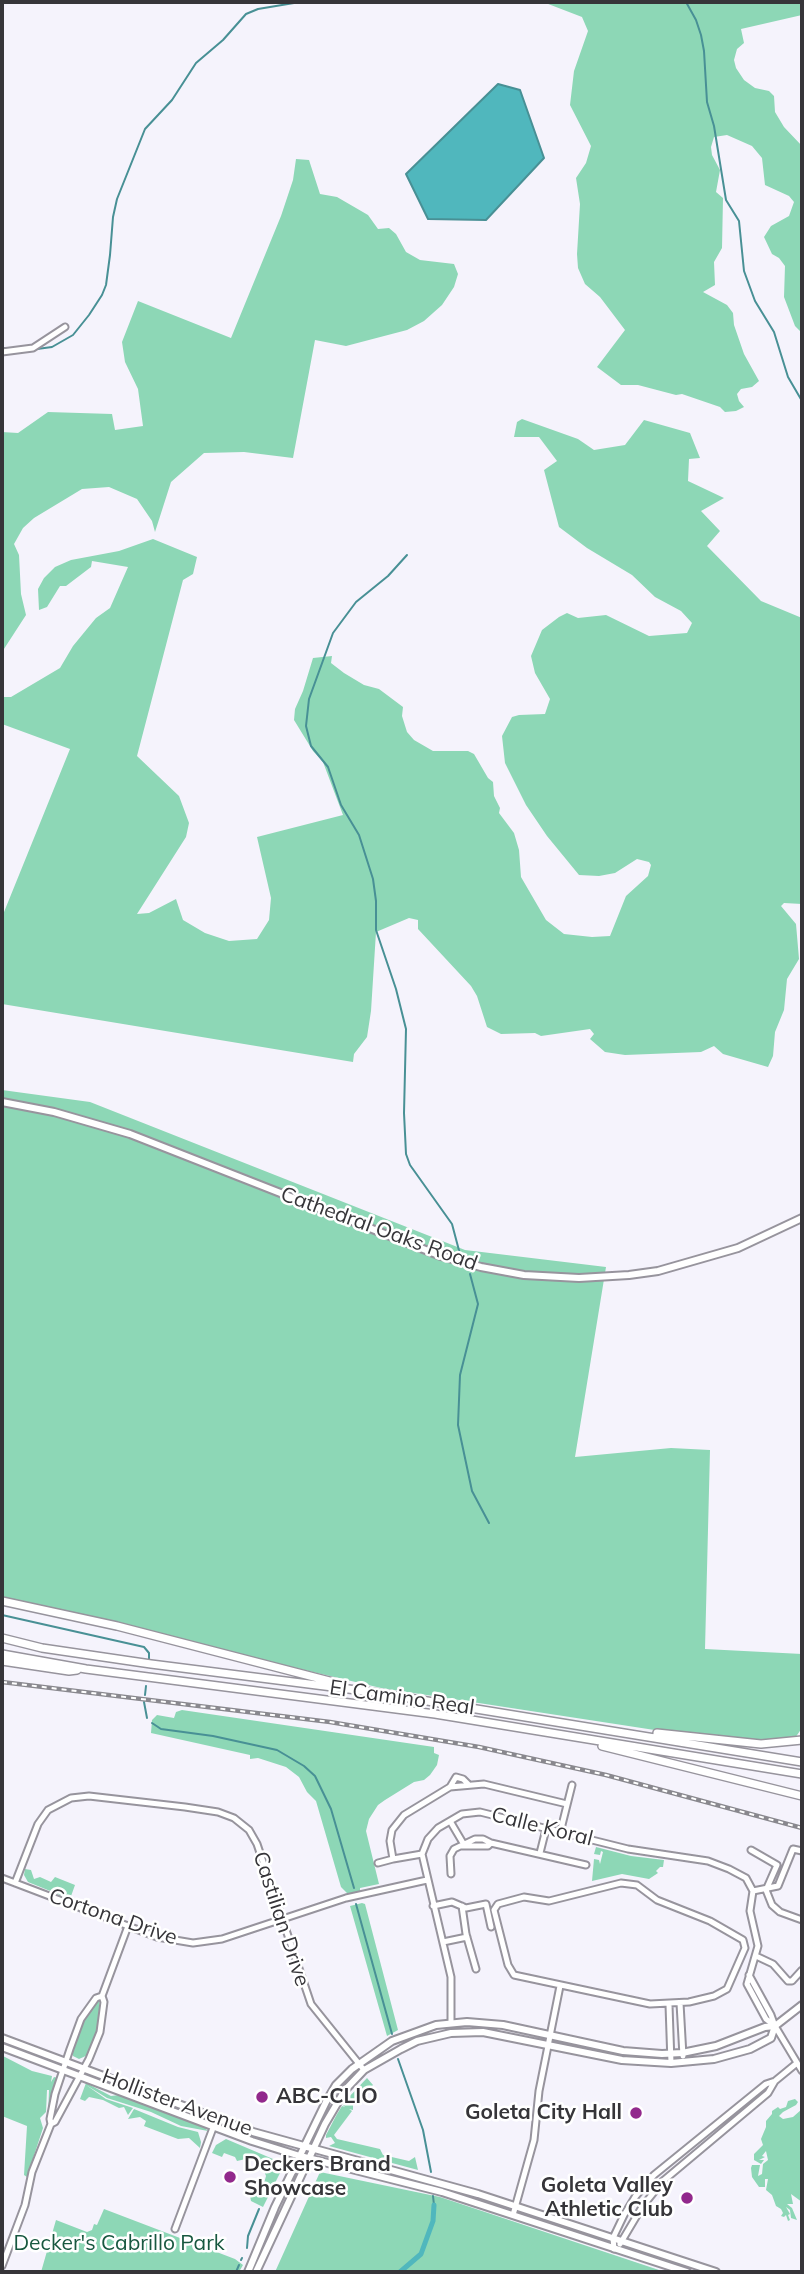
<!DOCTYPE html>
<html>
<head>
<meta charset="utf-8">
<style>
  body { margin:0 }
  #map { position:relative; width:804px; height:2274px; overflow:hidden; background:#f5f3fc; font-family:Mulish,sans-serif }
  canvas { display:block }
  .frame { position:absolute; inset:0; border:4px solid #363539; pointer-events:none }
</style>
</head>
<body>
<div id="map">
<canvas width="804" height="2274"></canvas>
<div class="frame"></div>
</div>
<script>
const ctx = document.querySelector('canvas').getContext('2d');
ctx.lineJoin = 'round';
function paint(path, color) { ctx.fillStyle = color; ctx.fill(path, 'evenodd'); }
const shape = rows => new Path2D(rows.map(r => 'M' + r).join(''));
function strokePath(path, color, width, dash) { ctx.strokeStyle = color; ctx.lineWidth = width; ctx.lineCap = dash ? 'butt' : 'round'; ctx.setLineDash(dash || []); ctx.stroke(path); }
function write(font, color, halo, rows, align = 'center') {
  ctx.font = font + ' Mulish,sans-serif'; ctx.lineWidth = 5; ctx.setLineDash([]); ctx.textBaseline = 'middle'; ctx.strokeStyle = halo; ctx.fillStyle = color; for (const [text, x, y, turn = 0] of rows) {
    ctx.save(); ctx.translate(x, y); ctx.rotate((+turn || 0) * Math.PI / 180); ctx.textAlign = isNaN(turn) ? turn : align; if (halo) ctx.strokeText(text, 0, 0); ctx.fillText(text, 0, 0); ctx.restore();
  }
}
const green = shape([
  [543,2,802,2,802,15,741,29,744,43,737,49,734,60,736,68,744,80,755,88,769,91,774,96,775,112,784,127,802,146,802,333,795,326,784,297,785,266,779,258,772,254,764,237,771,226,789,216,794,202,789,196,765,185,762,158,752,146,727,135,714,137,711,147,712,155,720,170,716,192,723,198,722,248,714,262,715,285,703,292,727,305,733,313,734,325,744,354,759,381,752,387,741,389,737,394,739,401,744,407,736,411,725,412,720,407,682,394,676,395,638,385,621,385,597,367,625,330,600,297,585,284,578,268,577,254,580,204,576,178,586,163,591,146,570,105,574,71,588,31,582,17],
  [296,159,309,160,320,194,337,197,368,215,378,229,389,228,396,234,406,252,420,260,454,264,458,274,454,287,442,305,424,321,407,330,346,346,315,340,293,458,244,452,204,453,171,482,155,532,152,521,137,499,109,487,82,489,34,518,23,528,14,544,19,555,21,594,26,615,2,652,2,432,18,433,48,412,112,414,115,430,143,426,138,389,125,362,122,342,138,301,231,338,281,216,293,180],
  [522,419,578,439,594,450,625,445,644,420,690,433,700,458,689,459,688,481,724,498,701,511,720,531,707,546,761,601,802,618,802,904,784,903,781,906,796,924,799,959,787,979,784,1010,775,1032,773,1056,768,1067,723,1054,714,1046,701,1052,625,1055,605,1052,590,1039,594,1034,590,1029,541,1036,535,1033,501,1034,487,1027,477,996,471,986,418,929,418,920,409,918,376,932,371,1011,367,1037,354,1054,353,1062,2,1004,2,917,70,749,2,724,2,697,11,697,60,668,73,646,96,618,110,608,128,567,92,561,91,567,66,586,60,586,47,607,39,610,38,589,44,578,55,567,71,560,119,551,153,539,197,557,193,574,183,580,137,756,179,796,189,823,186,837,137,914,149,913,176,899,183,920,205,933,229,941,257,939,269,920,271,898,257,837,343,815,323,762,313,751,294,720,295,709,303,691,313,658,332,656,331,663,344,673,364,685,379,689,403,707,402,716,407,732,414,740,433,751,468,751,474,754,488,778,493,782,494,796,500,808,499,813,514,833,519,850,521,877,546,920,564,934,592,937,610,936,626,896,648,876,651,865,649,862,637,859,615,873,599,876,579,875,547,836,526,805,505,763,502,736,512,717,519,715,545,714,550,699,535,673,531,656,542,630,559,617,567,613,578,618,606,615,649,636,687,633,692,623,681,611,655,597,632,575,587,548,559,527,544,470,557,461,539,437,514,437,517,422],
  [2,1090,90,1102,465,1250,606,1267,575,1457,671,1448,710,1450,705,1649,802,1654,802,1728,795,1738,768,1742,661,1731,381,1688,2,1599],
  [182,1710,434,1747,434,1753,439,1755,437,1765,430,1775,424,1780,414,1782,385,1800,378,1805,369,1819,366,1831,379,1884,360,1888,360,1894,350,1896,341,1887,316,1801,307,1792,299,1777,286,1767,258,1758,250,1759,250,1755,151,1733,152,1720,157,1715,174,1718,176,1712],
  [596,1847,631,1856,664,1860,663,1867,660,1867,656,1871,658,1873,649,1879,622,1874,592,1881,594,1859,599,1860,600,1864,603,1852,601,1851,600,1855,594,1854],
  [25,1869,31,1870,34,1879,40,1877,51,1882,55,1877,75,1885,70,1899,28,1882,24,1875],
  [362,1903,365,1904,398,2030,387,2036,350,1906],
  [100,1999,97,2032,88,2055,79,2059,73,2056,72,2049,83,2022],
  [3,2056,32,2071,52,2076,51,2082,54,2077,58,2078,48,2117,49,2090,47,2090,46,2112,40,2118,43,2128,27,2177,24,2175,27,2126,2,2116],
  [367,2078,373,2085,356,2102,359,2105,353,2105,353,2110,349,2109,352,2111,334,2135,337,2139,380,2149,383,2155,409,2161,415,2157,418,2170,329,2146,335,2143,331,2137,326,2138,326,2135,337,2114,342,2106,345,2107,343,2105,348,2098],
  [86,2083,111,2096,119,2095,205,2128,208,2131,181,2126,151,2112,107,2098,86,2085,106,2099,133,2108,128,2115,124,2107,119,2108,103,2100,89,2097,85,2101,80,2099],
  [795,2099,798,2102,796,2105,783,2112,779,2116,783,2119,793,2117,802,2109,802,2209,800,2205,802,2202,791,2194,793,2204,787,2204,792,2208,797,2220,791,2218,790,2210,786,2207,790,2214,788,2215,790,2220,788,2221,786,2215,784,2217,781,2216,783,2213,781,2209,776,2206,772,2195,766,2190,768,2179,765,2179,765,2187,759,2187,752,2177,751,2168,752,2165,760,2165,758,2176,762,2174,763,2164,768,2160,766,2151,762,2156,765,2157,759,2160,764,2160,761,2164,754,2160,754,2154,763,2145,761,2139,766,2127,766,2121,772,2114,772,2111,778,2107,780,2109,786,2107,788,2101],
  [134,2109,178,2127,198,2132,201,2142,200,2148,189,2138,178,2139,144,2126,146,2121,140,2117,128,2119],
  [226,2139,273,2159,275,2167,280,2173,263,2207,251,2201,250,2196,251,2193,255,2195,263,2187,266,2176,262,2166,250,2158,237,2161,235,2157,224,2153,222,2157,212,2153,216,2145],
  [320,2172,440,2197,665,2272,275,2272],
  [104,2209,235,2259,243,2265,239,2272,41,2272,56,2220,87,2232,92,2230,94,2224,97,2225]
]);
const water = shape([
  [498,84,520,90,544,158,486,220,428,219,406,174,498,84]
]);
const stream = shape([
  [686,2,696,20,701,35,704,51,707,102,714,126,726,200,739,221,744,271,755,301,774,332,788,377,802,401],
  [2,348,14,348],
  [37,349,52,347,73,335,89,315,102,295,106,285,110,255,113,217,117,199,145,129,172,100,196,63,223,40,246,14,258,9,300,2],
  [407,555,388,576,356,602,333,633,309,699,306,726,311,746,328,767,341,805,359,835,373,879,376,901,376,930,396,989,406,1029,404,1113,406,1154,410,1165,452,1224,461,1258],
  [470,1274,478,1304,460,1375,458,1425,472,1491,489,1523],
  [2,1615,144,1647,149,1653,149,1659],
  [145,1695,146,1686],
  [144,1702,147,1718],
  [152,1723,161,1729,213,1736,277,1750,304,1766,315,1776,331,1809,354,1888],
  [356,1904,392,2034],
  [398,2059,423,2130,431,2172],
  [433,2196,434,2205],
  [247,2248,248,2236,259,2209],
  [241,2260,242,2258],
  [236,2272,239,2265]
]);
const canal = shape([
  [400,2272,421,2254,433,2221,434,2205]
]);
const minor = shape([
  [2,352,33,348,65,327],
  [450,1787,456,1777,463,1779,468,1784],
  [450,1821,463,1843],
  [560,1833,572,1785],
  [491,1843,586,1865],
  [751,1850,777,1865,766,1890,772,1905,780,1912,802,1920],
  [540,1853,546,1829],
  [422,1854,393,1859,390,1841,392,1830,404,1815,450,1787,484,1784,567,1804],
  [378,1863,393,1859],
  [451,1874,450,1856,454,1849,475,1839,483,1839,491,1843,488,1846,462,1846],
  [2,1878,157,1937,193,1943,222,1939,346,1898,427,1880],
  [15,1883,38,1824,48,1810,71,1798,89,1796,185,1807,218,1812,234,1818,249,1830,257,1844,311,2004,364,2070],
  [621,1883,637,1885,657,1900,710,1921,743,1940,745,1948,727,1989,714,1996,689,2002,650,2004,514,1975,508,1965,494,1910,498,1904,524,1897,549,1901,621,1883],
  [753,1891,778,1886,793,1849,802,1851],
  [433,1906,452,1902,466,1908,486,1904,491,1927],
  [462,1906,466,1934,476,1969],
  [443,1942,467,1937],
  [756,1956,773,1964,788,1981,792,1981,802,1970],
  [749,1975,771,2015,775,2026,802,2071],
  [680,2003,683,2056],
  [669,2005,671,2063],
  [451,2023,451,1977,422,1854,428,1839,438,1828,462,1814,480,1812,628,1849,708,1861,729,1869,746,1878,753,1891,750,1911,758,1946,747,1984,766,2019,775,2026],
  [51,2124,55,2122,89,2059,100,2032,104,2002,102,1996,128,1926],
  [513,2215,534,2140,539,2091,560,1986],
  [175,2229,213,2128],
  [620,2244,642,2207,663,2181,768,2093,775,2081],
  [614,2249,613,2238,624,2215,635,2197,654,2175,766,2084,775,2081,797,2063],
  [2,2266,25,2205,32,2172,51,2124,50,2119,55,2094,70,2049,81,2019,96,1998,102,1996]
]);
const major = shape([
  [2,1102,54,1112,130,1134,441,1256,481,1267,524,1275,579,1278,629,1275,658,1271,738,1248,802,1218],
  [2,2038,253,2132,478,2194,716,2272],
  [2,2047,252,2141,300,2156,442,2192,687,2272],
  [248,2272,275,2207,326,2102,336,2085,352,2069,392,2041,436,2025,467,2022,503,2025,623,2051,662,2054,682,2053,716,2046,765,2027,775,2026,802,2005],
  [256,2272,325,2124,345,2090,364,2070,401,2049,417,2041,451,2033,483,2032,622,2060,671,2063,714,2059,750,2049,771,2038,775,2026]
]);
const highway = shape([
  [2,1601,117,1626,341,1684],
  [2,1638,42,1648,151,1664,372,1692,802,1762],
  [2,1654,86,1669,435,1714,802,1774],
  [2,1661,69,1671,77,1670],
  [657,1733,761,1744,802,1740],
  [602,1746,802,1796]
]);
const rail = shape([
  [2,1682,330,1722,479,1747,606,1775,802,1828]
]);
const markers = [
  [262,2097,7,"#92298c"],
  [636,2113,7,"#92298c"],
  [230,2177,7,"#92298c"],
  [687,2198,7,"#92298c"]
];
const streetNames = [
  ["Cathedral Oaks Road",379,1229,20],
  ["El Camino Real",402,1698,8],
  ["Calle Koral",542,1827,14],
  ["Cortona Drive",113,1917,19],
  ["Castilian Drive",281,1919,72],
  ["Hollister Avenue",177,2103,20]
];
const poiNames = [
  ["ABC-CLIO",276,2097],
  ["Goleta City Hall",622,2113,"right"],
  ["Deckers Brand",244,2165],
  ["Showcase",244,2189],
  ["Goleta Valley",673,2186,"right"],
  ["Athletic Club",673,2210,"right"]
];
const parkNames = [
  ["Decker's Cabrillo Park",119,2244]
];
paint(green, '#8dd7b6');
paint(water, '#50b7bd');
strokePath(water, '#489095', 2);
strokePath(stream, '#489095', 2);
strokePath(canal, '#50b7bd', 5);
strokePath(minor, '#97949d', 9);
strokePath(major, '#97949d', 10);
strokePath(highway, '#97949d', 10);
strokePath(minor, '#fff', 5);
strokePath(major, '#fff', 6);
strokePath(highway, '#fff', 7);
strokePath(rail, '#89888e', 4.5);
strokePath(rail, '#fff', 2, [5]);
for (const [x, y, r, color] of markers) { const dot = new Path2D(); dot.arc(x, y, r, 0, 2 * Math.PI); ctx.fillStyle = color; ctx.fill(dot); strokePath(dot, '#fff', 2.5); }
write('21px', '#363539', '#fff', streetNames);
write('bold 21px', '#363539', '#fff', poiNames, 'left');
write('21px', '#185840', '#fff', parkNames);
</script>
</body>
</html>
